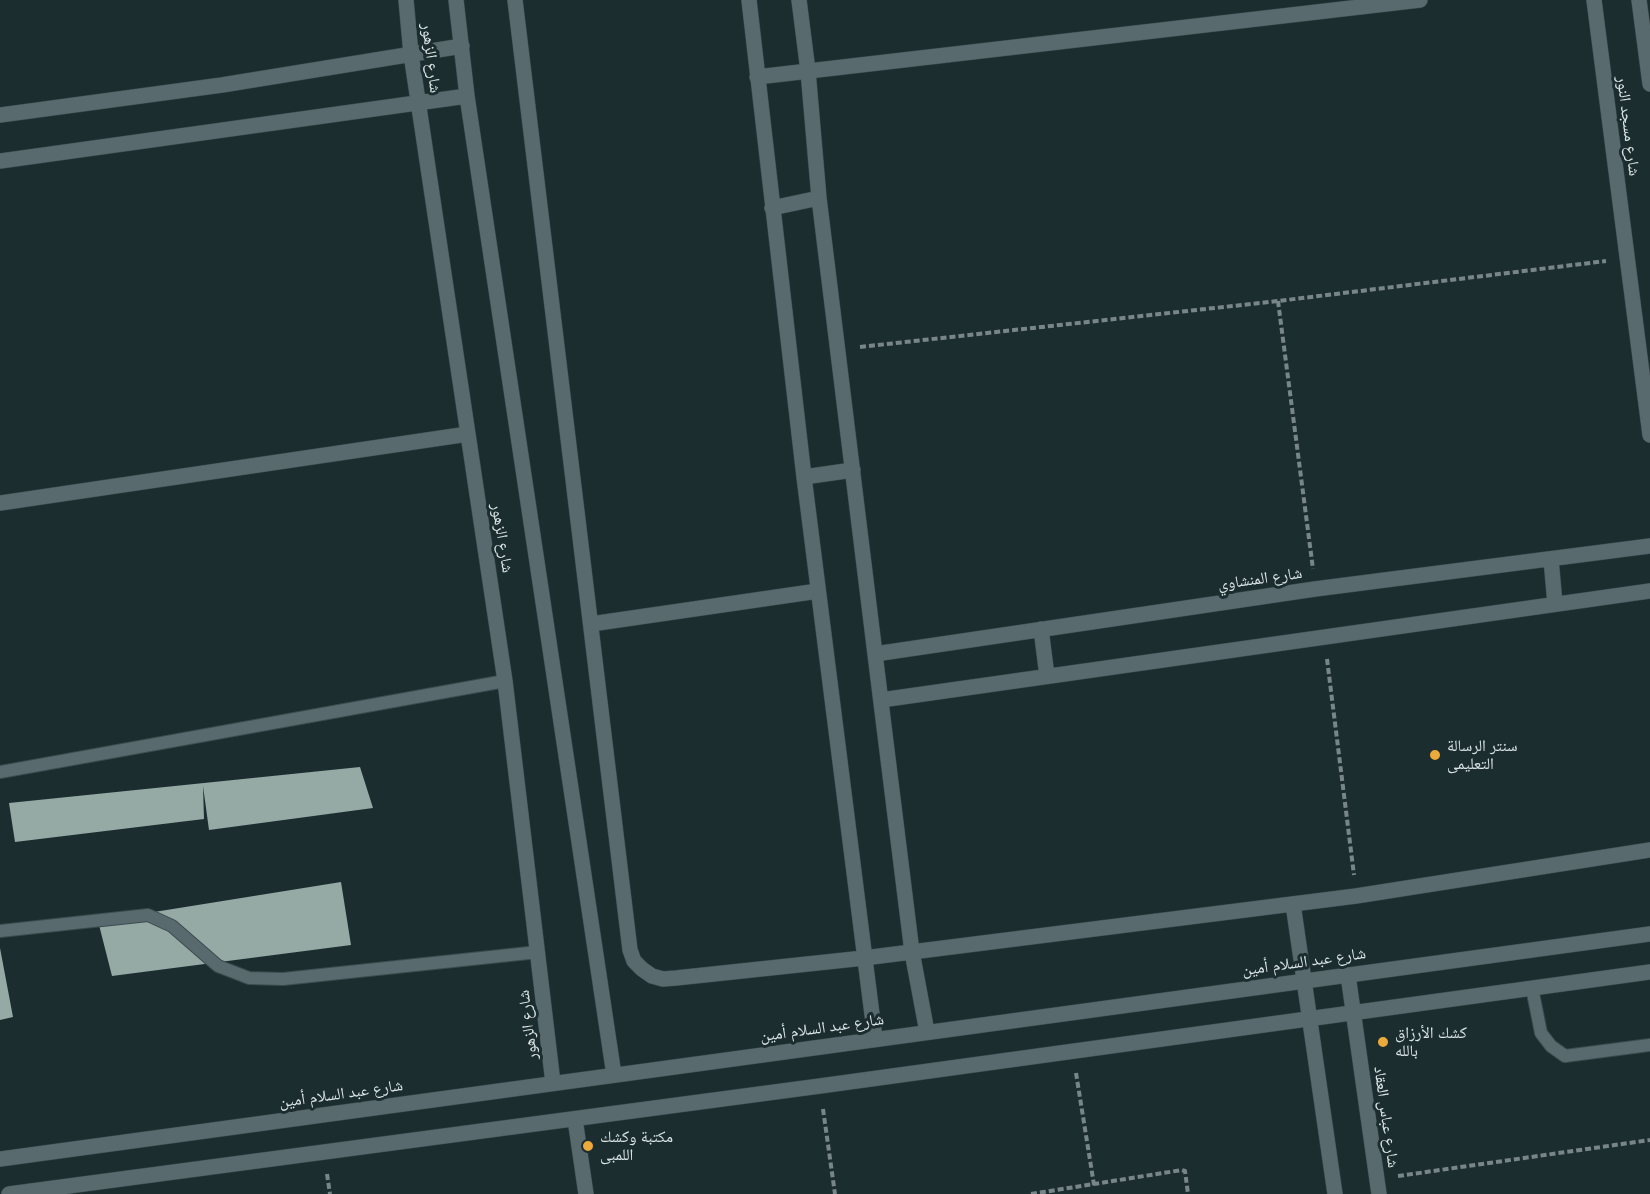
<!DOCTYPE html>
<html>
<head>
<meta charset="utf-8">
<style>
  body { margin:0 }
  canvas { display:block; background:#1c2d30 }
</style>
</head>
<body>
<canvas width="1650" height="1194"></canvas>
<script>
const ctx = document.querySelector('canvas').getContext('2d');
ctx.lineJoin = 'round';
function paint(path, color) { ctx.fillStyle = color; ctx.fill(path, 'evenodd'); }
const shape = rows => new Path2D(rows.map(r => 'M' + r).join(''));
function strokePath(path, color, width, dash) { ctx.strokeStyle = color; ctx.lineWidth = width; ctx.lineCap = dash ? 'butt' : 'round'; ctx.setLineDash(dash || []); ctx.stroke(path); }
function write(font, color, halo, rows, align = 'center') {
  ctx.font = font + ' Montserrat,"Noto Naskh Arabic",sans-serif'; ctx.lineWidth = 6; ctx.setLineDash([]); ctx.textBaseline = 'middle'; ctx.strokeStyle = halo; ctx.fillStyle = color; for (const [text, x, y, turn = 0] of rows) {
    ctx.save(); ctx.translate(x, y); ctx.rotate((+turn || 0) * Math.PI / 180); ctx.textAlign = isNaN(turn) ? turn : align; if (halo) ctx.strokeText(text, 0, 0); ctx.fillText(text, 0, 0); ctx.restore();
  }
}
const building = shape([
  [360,767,373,808,209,830,203,786,204,819,15,842,9,803],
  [341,882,351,945,112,976,98,921],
  [0,948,13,1017,0,1020]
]);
const path = shape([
  [1278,301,1313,569],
  [860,347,1278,301,1606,261],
  [1327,659,1354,875],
  [1076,1073,1094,1185],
  [823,1109,835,1194],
  [327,1174,330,1194],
  [1398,1176,1650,1140],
  [1031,1194,1182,1170,1185,1171,1188,1194]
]);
const service = shape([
  [0,772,505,681],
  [0,931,148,915,172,926,218,966,249,978,283,979,538,952],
  [1532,988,1541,1033,1551,1046,1565,1056,1650,1045]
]);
const minor = shape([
  [406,0,411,54,505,681,553,1083],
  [456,0,467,96,614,1075],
  [515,0,630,950,634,961,642,969,652,976,663,979,676,978,864,958,1356,896,1650,850],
  [749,0,804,477,875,1038],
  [799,0,808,71,819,198,875,654,912,952,927,1032],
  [1594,0,1650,435],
  [1639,0,1650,84],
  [757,77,1420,0],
  [0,115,222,85,462,46],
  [0,161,467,96],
  [772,208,819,198],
  [804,477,853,470],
  [0,503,468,434],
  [1551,559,1555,604],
  [591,624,818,591],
  [1041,629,1047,676],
  [875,654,1315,589,1650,546],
  [881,700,1650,591],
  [1293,904,1335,1194],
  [1348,975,1379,1194],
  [575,1119,586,1194]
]);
const tertiary = shape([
  [0,1159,1650,934],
  [9,1194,820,1086,1650,972]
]);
const markers = [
  [1435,755,6,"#ebaa39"],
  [1383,1042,6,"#ebaa39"],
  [588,1146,6,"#ebaa39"]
];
const streetNames = [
  ["شارع الزهور",431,58,83],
  ["شارع مسجد النور",1628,126,83],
  ["شارع الزهور",502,538,81],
  ["شارع المنشاوي",1260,579,-8],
  ["شارع عبد السلام أمين",1304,962,-8],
  ["شارع الزهور",528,1025,-97],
  ["شارع عبد السلام أمين",822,1028,-8],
  ["شارع عبد السلام أمين",341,1094,-8],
  ["شارع عباس العقاد",1386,1117,82]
];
const poiNames = [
  ["سنتر الرسالة",1447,746],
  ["التعليمى",1447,764],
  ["كشك الأرزاق",1395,1033],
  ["بالله",1395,1051],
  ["مكتبة وكشك",600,1137],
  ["اللمبى",600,1155]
];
paint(building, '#95a9a5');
strokePath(service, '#3d4b4e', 14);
strokePath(minor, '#3d4b4e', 16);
strokePath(tertiary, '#3d4b4e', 16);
strokePath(path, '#788689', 4, [6, 3]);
strokePath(service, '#586a6e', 12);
strokePath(minor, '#586a6e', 15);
strokePath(tertiary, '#586a6e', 15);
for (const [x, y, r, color] of markers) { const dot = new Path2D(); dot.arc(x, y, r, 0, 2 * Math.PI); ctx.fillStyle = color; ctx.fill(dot); strokePath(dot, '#1c2d30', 2); }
write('16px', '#dbe5e7', '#1c2d30', streetNames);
write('16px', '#dbe5e7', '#1c2d30', poiNames, 'left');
</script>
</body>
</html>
